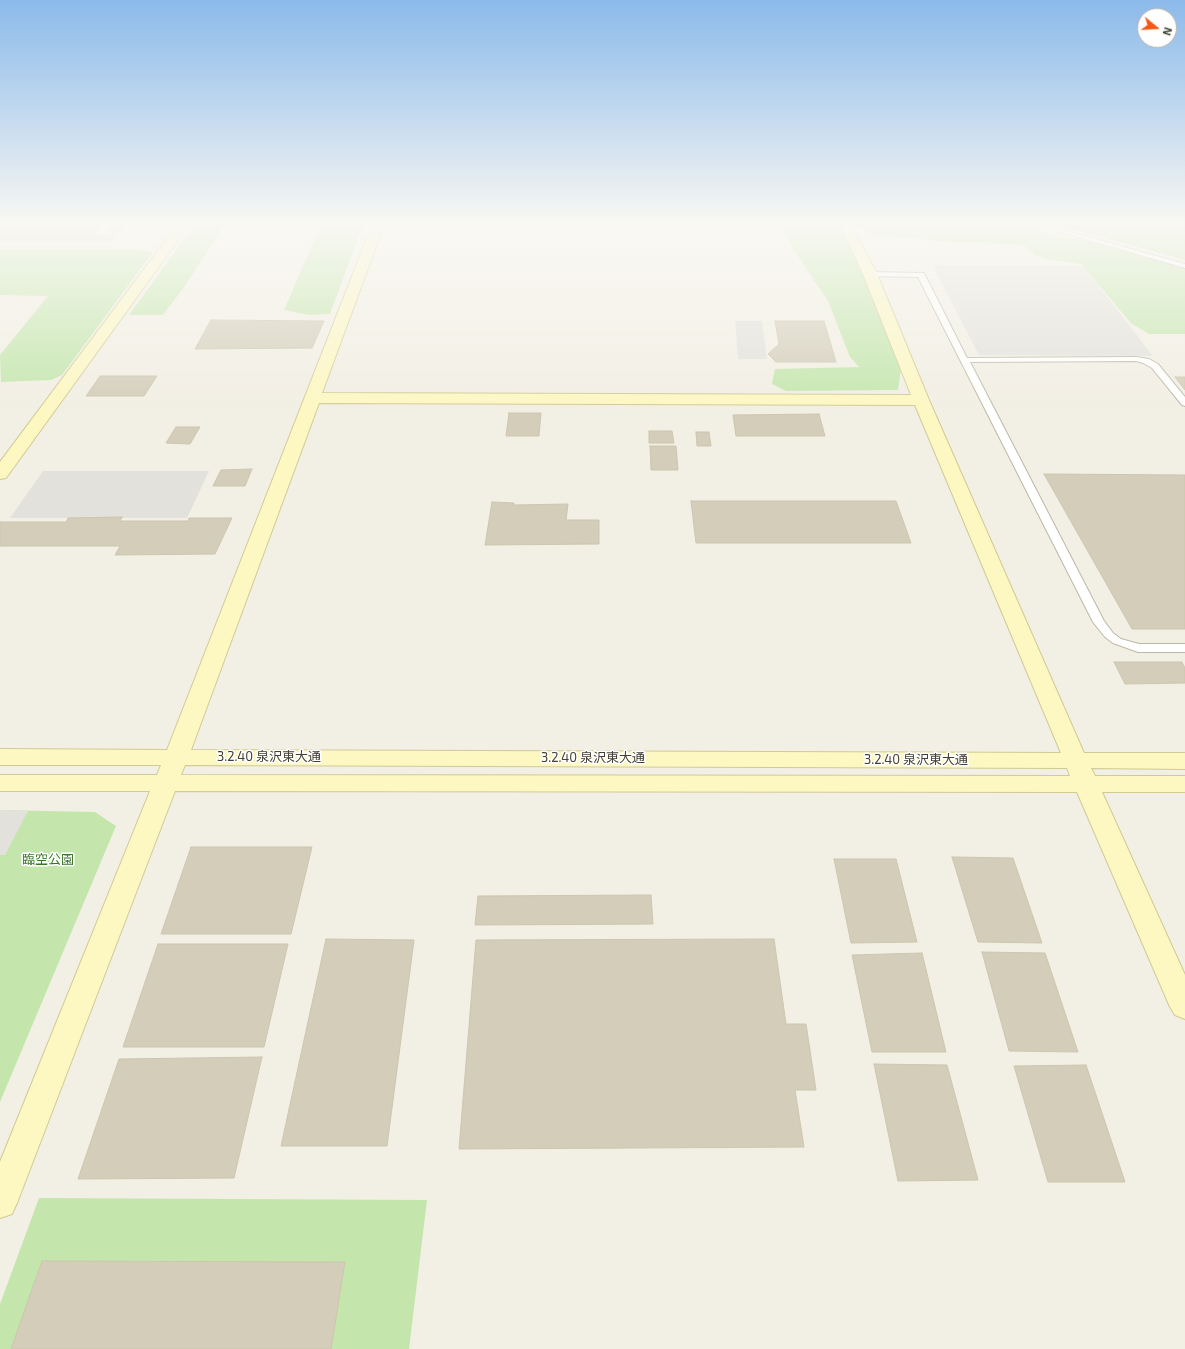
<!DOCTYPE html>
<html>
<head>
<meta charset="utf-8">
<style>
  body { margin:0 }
  #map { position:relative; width:1185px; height:1349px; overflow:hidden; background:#f2efe4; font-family:"Exo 2",sans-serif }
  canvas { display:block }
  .north { position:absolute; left:1137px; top:8px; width:40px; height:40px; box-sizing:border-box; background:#fff; border:1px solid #b4b3ae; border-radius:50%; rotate:108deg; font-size:11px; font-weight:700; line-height:16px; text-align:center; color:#444034 }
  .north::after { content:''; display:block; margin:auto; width:14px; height:18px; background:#f55817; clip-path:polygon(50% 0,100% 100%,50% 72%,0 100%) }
</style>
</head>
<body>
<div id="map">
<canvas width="1185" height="1349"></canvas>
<div class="north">N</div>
</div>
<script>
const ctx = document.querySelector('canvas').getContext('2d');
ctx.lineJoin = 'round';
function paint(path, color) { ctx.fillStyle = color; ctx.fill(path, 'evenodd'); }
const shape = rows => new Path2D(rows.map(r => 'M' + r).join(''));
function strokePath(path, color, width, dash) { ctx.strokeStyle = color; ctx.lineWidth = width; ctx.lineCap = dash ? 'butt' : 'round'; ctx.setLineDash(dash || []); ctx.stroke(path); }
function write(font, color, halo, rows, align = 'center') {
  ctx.font = font + ' "Exo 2","Noto Sans JP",sans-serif'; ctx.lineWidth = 3; ctx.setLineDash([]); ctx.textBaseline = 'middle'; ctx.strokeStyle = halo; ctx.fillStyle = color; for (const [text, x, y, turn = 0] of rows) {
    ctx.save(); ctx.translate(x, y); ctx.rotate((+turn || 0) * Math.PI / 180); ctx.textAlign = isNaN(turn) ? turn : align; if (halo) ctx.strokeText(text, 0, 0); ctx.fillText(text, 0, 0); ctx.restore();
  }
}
const green = shape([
  [194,225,225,225,182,290,163,315,129,315],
  [321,225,363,225,330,314,309,315,284,310],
  [791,225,843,225,841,231,858,263,901,368,898,390,786,391,772,384,775,369,859,367,850,357,828,301,792,247,781,226],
  [844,225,1026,225,1062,238,1077,239,1185,268,1185,334,1149,334,1131,323,1081,264,1046,259,1036,256,1024,245,946,242,916,238,875,237,857,226],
  [1061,225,1185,225,1185,260,1067,228],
  [0,250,137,250,153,252,62,375,51,380,1,382,0,355,48,296,0,295],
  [0,810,95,812,116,826,0,1102],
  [39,1198,427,1200,409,1349,0,1349,0,1304]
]);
const parking = shape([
  [932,265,1083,266,1153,356,979,355],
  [735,321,762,321,767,359,738,359],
  [43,471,209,471,187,518,10,518],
  [0,810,28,811,5,855,0,855]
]);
const building = shape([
  [0,225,102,225,94,235,116,235,111,240,0,240,0,225],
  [111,225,124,226,119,232,106,232,111,225],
  [211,320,324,321,312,348,195,349,211,320],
  [775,321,824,321,836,362,776,362,768,354,779,344,775,321],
  [100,376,157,376,144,396,86,396,100,376],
  [1175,377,1185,377,1185,390,1175,377],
  [509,413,541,413,539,436,506,436,509,413],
  [819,414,825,436,736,436,733,415,819,414],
  [176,427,200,427,190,444,166,443,176,427],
  [649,431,672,431,674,443,649,443,649,431],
  [696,432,709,432,711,446,697,446,696,432],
  [650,446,676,446,678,470,651,470,650,446],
  [252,469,245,486,213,486,221,470,252,469],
  [1044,474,1185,475,1185,629,1132,629,1044,474],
  [691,501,896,501,911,543,696,543,691,501],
  [492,502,514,503,514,505,568,504,566,520,599,520,599,544,485,545,492,502],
  [122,517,120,521,188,521,189,518,232,518,215,554,115,555,120,546,0,546,0,522,66,522,68,518,122,517],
  [1114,662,1182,662,1185,668,1185,683,1125,684,1114,662],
  [191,847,312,847,291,934,161,934,191,847],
  [952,857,1013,858,1042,943,978,942,952,857],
  [834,859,896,859,917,942,851,943,834,859],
  [651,895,653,924,475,925,478,896,651,895],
  [326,939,414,940,387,1146,281,1146,326,939],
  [774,939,786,1024,806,1024,816,1090,795,1090,804,1147,459,1149,476,940,774,939],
  [158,944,288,944,264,1047,123,1047,158,944],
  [982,952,1045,953,1078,1052,1009,1051,982,952],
  [922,953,946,1052,872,1052,852,955,922,953],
  [262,1057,234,1178,78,1179,119,1059,262,1057],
  [874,1064,947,1065,978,1180,898,1181,874,1064],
  [1086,1065,1125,1182,1048,1182,1014,1066,1086,1065],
  [42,1261,345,1262,331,1349,11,1349,42,1261]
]);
const lane = shape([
  [1035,225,1046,225,1185,264,1185,268,1035,225],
  [867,272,924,273,967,358,1136,357,1149,359,1158,364,1185,397,1185,406,1182,405,1152,368,1143,363,1136,361,970,362,1104,621,1113,633,1121,639,1139,644,1185,644,1185,652,1138,652,1113,643,1105,637,1093,622,918,277,870,276,866,274,867,272]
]);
const secondary = shape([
  [177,225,189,225,6,478,0,479,0,462,177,225],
  [372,225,384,225,322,393,911,395,863,274,842,229,844,226,852,226,877,274,929,400,1084,753,1185,753,1185,769,1091,768,1095,776,1185,776,1185,792,1102,792,1185,975,1185,1019,1175,1015,1170,1007,1077,792,175,791,17,1203,12,1214,0,1218,0,1162,150,791,0,791,0,775,157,775,161,765,0,765,0,749,167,750,372,225],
  [319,403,915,405,1061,753,191,750,319,403],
  [185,765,1067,768,1070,776,181,775,185,765]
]);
const streetNames = [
  ["3.2.40 泉沢東大通",269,757],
  ["3.2.40 泉沢東大通",593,758],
  ["3.2.40 泉沢東大通",916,760]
];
const parkNames = [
  ["臨空公園",48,860]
];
paint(green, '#c4e6ad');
paint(parking, '#e2e1dc');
paint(building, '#d3cdba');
strokePath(building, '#cdc6ad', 1);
strokePath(lane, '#bdb8a7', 2);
strokePath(secondary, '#d1ca95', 2);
paint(lane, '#fff');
paint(secondary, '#fdf7c2');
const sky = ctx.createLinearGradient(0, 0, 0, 414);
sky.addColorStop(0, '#8bbaea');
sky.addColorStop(0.54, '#f9f8f3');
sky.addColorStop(1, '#f9f8f300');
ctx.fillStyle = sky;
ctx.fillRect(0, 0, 1185, 414);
write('13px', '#444034', '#fff', streetNames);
write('13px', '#3b7429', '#fff', parkNames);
</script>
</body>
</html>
